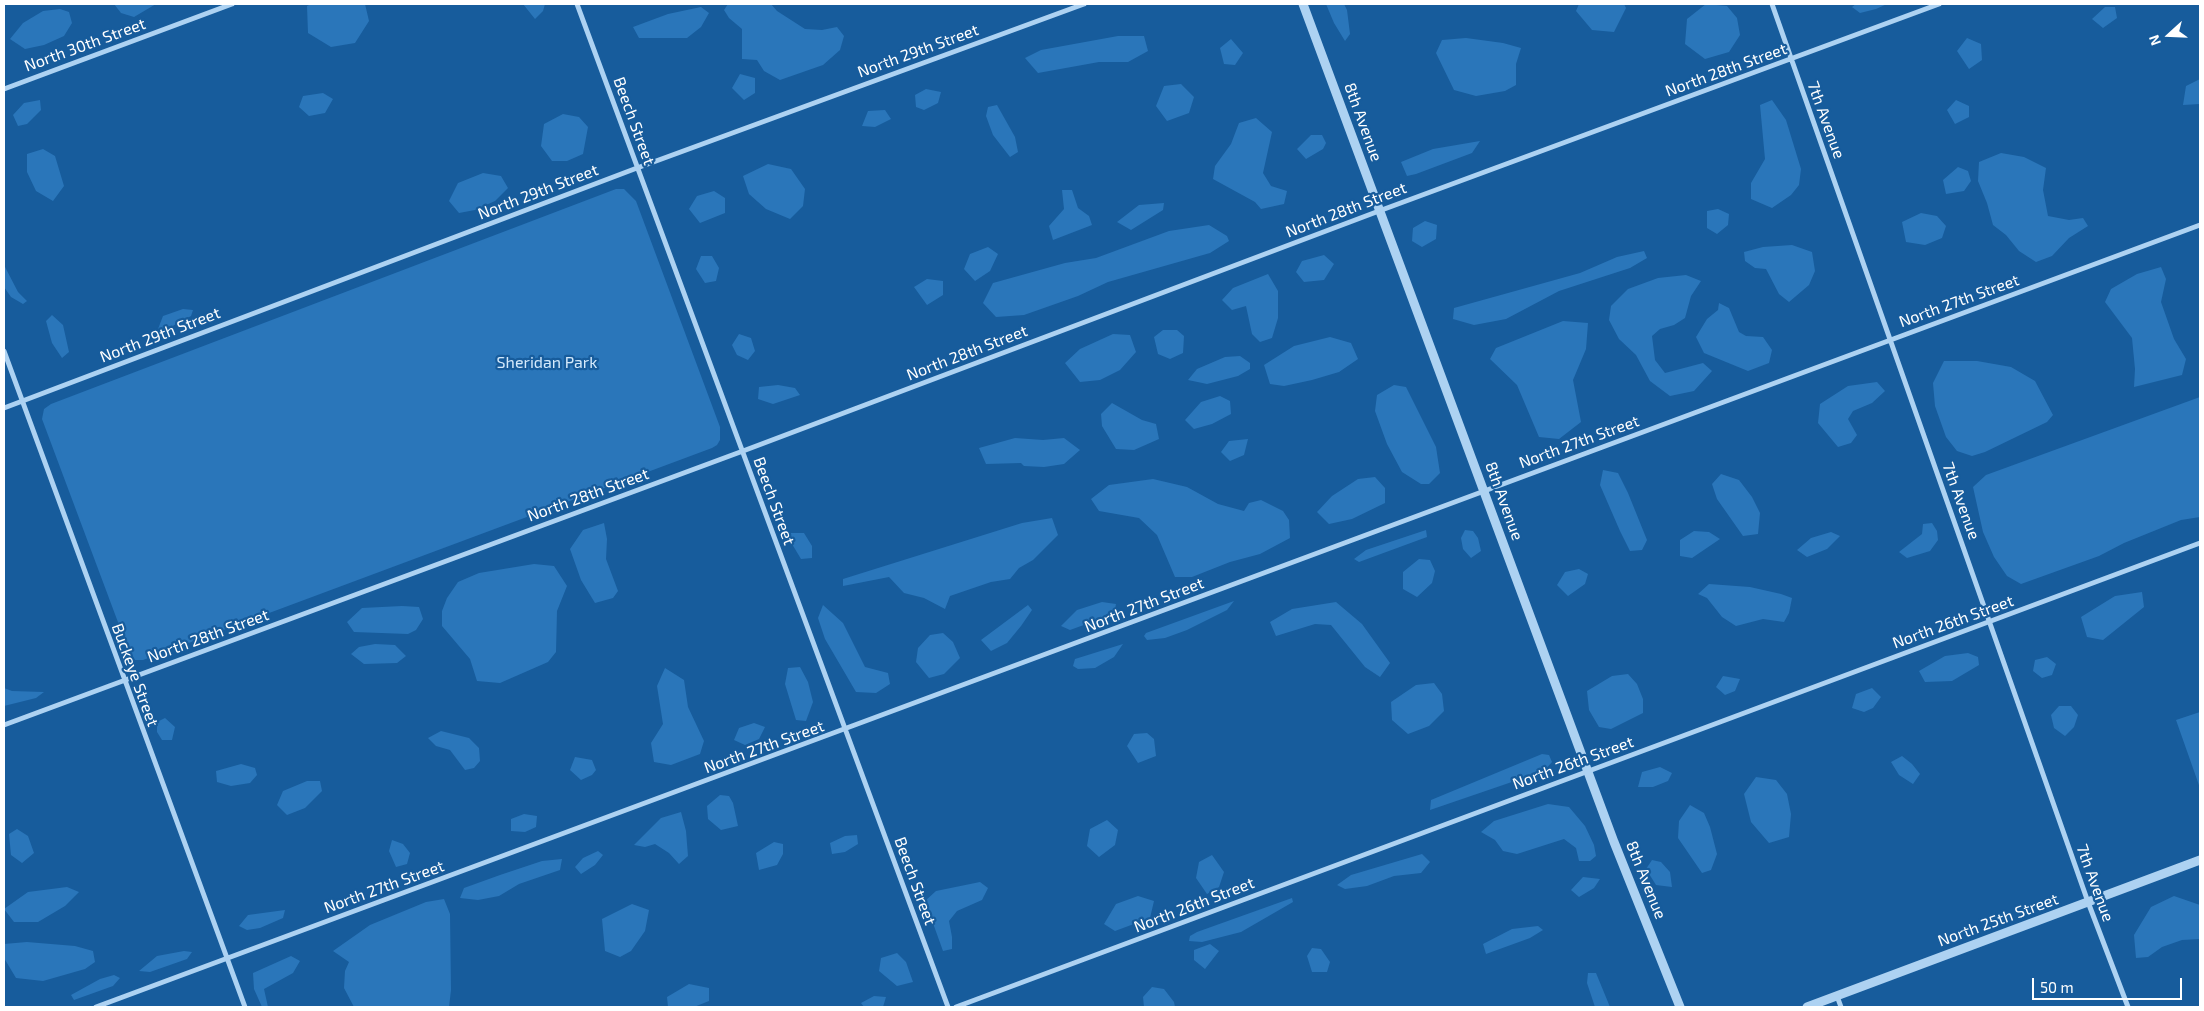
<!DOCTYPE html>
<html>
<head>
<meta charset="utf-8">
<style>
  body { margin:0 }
  #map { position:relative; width:2204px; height:1011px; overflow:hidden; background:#175c9c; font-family:"Exo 2",sans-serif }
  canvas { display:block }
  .frame { position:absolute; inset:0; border:5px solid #fff; pointer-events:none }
  .north { position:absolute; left:2144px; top:10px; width:50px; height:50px; -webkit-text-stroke:4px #175c9c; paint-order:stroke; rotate:250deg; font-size:14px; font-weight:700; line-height:20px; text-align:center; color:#fff }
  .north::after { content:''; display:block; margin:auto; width:18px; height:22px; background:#fff; clip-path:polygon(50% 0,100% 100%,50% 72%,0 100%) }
  .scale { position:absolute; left:2032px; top:978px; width:150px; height:22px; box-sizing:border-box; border:2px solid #fff; border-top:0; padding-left:6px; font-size:15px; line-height:18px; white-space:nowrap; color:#fff; -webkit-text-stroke:4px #175c9c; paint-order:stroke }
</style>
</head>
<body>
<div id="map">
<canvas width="2204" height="1011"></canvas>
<div class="frame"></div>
<div class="north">N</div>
<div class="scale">50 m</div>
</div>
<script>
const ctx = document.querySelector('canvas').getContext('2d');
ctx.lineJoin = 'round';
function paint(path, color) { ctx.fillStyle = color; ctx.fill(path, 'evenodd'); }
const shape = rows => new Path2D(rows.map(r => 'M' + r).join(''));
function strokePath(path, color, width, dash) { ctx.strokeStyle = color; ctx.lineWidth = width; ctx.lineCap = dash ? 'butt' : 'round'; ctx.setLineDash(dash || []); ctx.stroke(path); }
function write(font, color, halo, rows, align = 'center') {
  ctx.font = font + ' "Exo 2",sans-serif'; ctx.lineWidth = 4.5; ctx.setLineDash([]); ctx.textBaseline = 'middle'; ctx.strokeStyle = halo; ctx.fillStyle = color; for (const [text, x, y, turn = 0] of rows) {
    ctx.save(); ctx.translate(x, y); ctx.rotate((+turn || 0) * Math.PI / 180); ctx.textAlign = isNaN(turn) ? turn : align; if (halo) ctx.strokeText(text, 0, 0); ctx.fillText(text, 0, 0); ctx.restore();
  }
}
const green = shape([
  [114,4,156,4,134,17,121,13],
  [311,4,365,4,369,21,355,43,331,47,308,33,307,6],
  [523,4,545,4,543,11,535,19],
  [728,4,771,4,777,11,805,29,822,30,837,27,844,36,840,50,823,65,780,80,764,71,757,60,742,59,742,29,729,18,724,10],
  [1326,4,1344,4,1347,10,1350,34,1345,41,1334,23],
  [1579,4,1624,4,1626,8,1614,32,1592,30,1576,11],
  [1706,4,1727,6,1737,18,1740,35,1729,52,1705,59,1685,44,1687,19],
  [1856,4,1887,4,1876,9,1860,13,1852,7],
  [701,7,709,13,701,27,687,38,639,38,633,27,668,14],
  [2105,7,2115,7,2117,18,2103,28,2092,19],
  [60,9,69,12,72,23,64,36,44,45,25,49,10,39,23,23,43,11],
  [1118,36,1144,36,1148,51,1128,62,1099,62,1038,73,1025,58,1041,50],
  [1466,38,1503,43,1521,48,1516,64,1516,85,1505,91,1476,96,1454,90,1436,53,1442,40],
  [1967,38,1981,44,1982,60,1969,69,1957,51],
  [1231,39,1243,53,1235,65,1224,64,1220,48],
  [740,74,755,78,755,93,744,100,732,88],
  [2200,79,2200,104,2183,105,2186,86],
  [1181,84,1194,97,1189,113,1167,121,1156,106,1164,86],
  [926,89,941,92,938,103,924,110,916,107,915,95],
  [323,93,333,99,325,113,309,116,299,107,303,96],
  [40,100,41,110,27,124,18,126,13,115,24,103],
  [1772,100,1786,120,1801,169,1799,185,1791,195,1772,208,1751,199,1751,183,1765,159,1760,105],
  [1956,100,1969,106,1969,117,1955,124,1947,110],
  [997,105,1015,137,1018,152,1010,157,993,135,986,116,988,107],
  [885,110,891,119,875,127,862,126,868,111],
  [563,114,579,117,588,127,583,154,567,161,552,161,541,146,544,124],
  [1256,118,1272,132,1263,173,1271,186,1287,191,1284,204,1261,209,1255,202,1213,179,1215,166,1231,144,1239,123],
  [1311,135,1322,135,1326,143,1323,149,1306,159,1297,149],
  [1480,141,1472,153,1416,174,1407,176,1401,162,1433,149],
  [43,149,55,156,64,186,53,201,36,191,27,172,27,154],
  [2001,153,2024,157,2046,168,2043,190,2048,216,2069,220,2083,218,2088,226,2069,238,2052,256,2036,262,2019,251,2006,235,1993,225,1987,203,1978,181,1979,162],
  [768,164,791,169,805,189,803,206,790,219,766,209,749,194,743,176],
  [1958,167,1968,171,1971,181,1964,191,1946,194,1943,180],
  [483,173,501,176,508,188,495,201,475,210,459,213,449,201,458,183],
  [616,189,624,189,636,201,720,427,720,440,717,445,712,448,143,660,135,660,131,657,42,419,44,409,51,404],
  [1062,190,1072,190,1078,208,1089,216,1092,225,1053,240,1049,226,1064,209],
  [714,191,725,198,725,213,700,223,689,209,697,196],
  [1164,203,1163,210,1131,230,1117,222,1139,205],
  [1718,209,1729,214,1728,225,1717,234,1707,228,1707,211],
  [1921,213,1937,216,1946,226,1942,238,1925,245,1906,242,1902,222],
  [1425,221,1437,225,1436,239,1422,247,1412,241,1413,228],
  [1209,225,1227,236,1229,241,1210,253,1108,282,1078,296,1024,315,996,317,983,303,993,283,1065,263,1096,258,1169,231],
  [1792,245,1812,252,1815,271,1809,285,1789,302,1779,294,1766,269,1755,268,1745,261,1744,252,1763,247],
  [988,247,998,254,990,271,975,281,964,269,970,254],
  [1644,251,1647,258,1630,268,1559,291,1506,319,1474,325,1453,319,1454,308,1580,273,1617,257],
  [1324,255,1334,264,1324,280,1304,282,1296,272,1302,261],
  [701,256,712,256,719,268,716,281,705,283,696,269],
  [4,265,18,292,27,301,23,304,11,297,4,287],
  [2161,267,2166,279,2161,302,2174,339,2186,359,2182,375,2134,387,2135,369,2132,338,2105,302,2111,289,2137,274],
  [1268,274,1278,291,1278,318,1272,338,1260,342,1252,334,1246,306,1232,310,1222,300,1233,288],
  [1686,275,1701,281,1691,296,1685,318,1674,325,1660,329,1652,336,1655,360,1665,373,1703,363,1712,371,1694,391,1670,396,1650,381,1636,355,1619,339,1609,320,1611,306,1628,289,1658,278],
  [927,279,943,281,943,295,927,305,914,287],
  [1719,303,1729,308,1739,332,1746,336,1763,337,1772,350,1769,363,1748,371,1704,353,1696,337,1707,319,1718,310],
  [183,309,193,310,191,316,167,329,158,329,163,316],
  [52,315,63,325,69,352,62,358,52,343,46,321],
  [1563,321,1588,323,1586,349,1573,380,1581,422,1559,439,1539,437,1517,385,1490,359,1496,348],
  [1163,330,1177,330,1184,336,1183,353,1170,359,1158,354,1154,337],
  [739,334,751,338,755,351,748,360,737,355,732,345],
  [1113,334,1130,335,1136,352,1120,370,1100,380,1080,382,1065,363,1080,349],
  [1330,337,1351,343,1358,359,1339,372,1312,380,1284,386,1270,384,1264,365,1294,346],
  [1240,356,1250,363,1250,369,1238,376,1207,384,1188,380,1197,369,1225,357],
  [1944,361,1977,361,2011,367,2035,381,2053,415,2047,422,1985,452,1972,456,1957,451,1946,437,1935,406,1933,383],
  [1877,382,1885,391,1872,403,1853,411,1848,419,1857,435,1851,443,1838,447,1818,423,1820,404,1848,386],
  [778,385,795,388,800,395,773,404,758,399,759,387],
  [1394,385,1406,387,1436,447,1440,473,1429,484,1421,484,1402,472,1387,444,1375,411,1377,395],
  [1220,396,1230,401,1231,414,1212,424,1194,429,1185,420,1201,402],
  [2200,397,2200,517,2181,520,2124,543,2099,556,2021,584,2007,576,1994,557,1983,532,1973,487,1986,475],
  [1112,403,1142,420,1156,424,1159,439,1134,450,1116,449,1102,426,1101,414],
  [1015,438,1043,440,1064,438,1080,450,1064,464,1044,467,1024,466,1021,463,986,464,979,448],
  [1248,439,1244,455,1230,461,1221,452,1229,441],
  [1603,470,1618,473,1628,493,1647,540,1642,550,1630,551,1620,531,1600,485],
  [1721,474,1739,480,1752,497,1760,513,1758,534,1743,536,1717,499,1712,484],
  [1375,477,1385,488,1385,503,1352,519,1329,524,1317,512,1332,496,1358,479],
  [1153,479,1187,487,1218,504,1244,511,1249,503,1261,500,1283,511,1289,520,1290,538,1260,554,1230,562,1192,577,1175,577,1157,535,1139,518,1099,511,1091,499,1109,485],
  [1052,518,1058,535,1033,560,1019,568,1010,579,991,582,950,596,945,609,924,598,904,593,889,577,843,586,843,579,1022,523],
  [604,523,607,539,606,559,618,591,613,598,595,603,581,580,570,549,583,530],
  [1932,523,1937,531,1938,540,1930,551,1907,558,1899,552,1922,534,1923,524],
  [1426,530,1427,537,1359,562,1354,559,1366,550],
  [1465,530,1473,531,1478,538,1481,551,1471,558,1463,549,1461,538],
  [1694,531,1709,532,1720,539,1692,558,1680,556,1680,540],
  [1831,532,1840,536,1827,549,1807,557,1797,550,1811,538],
  [789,533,804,533,812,546,812,558,801,559,792,544],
  [1419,559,1430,560,1435,571,1432,583,1417,597,1403,589,1403,572],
  [534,564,554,566,567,586,557,611,556,652,548,662,500,683,477,681,470,659,442,626,442,611,447,598,458,582,479,573],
  [1579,569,1588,574,1585,584,1568,596,1557,585,1565,572],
  [1709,584,1750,587,1781,594,1792,598,1789,613,1784,622,1763,619,1736,626,1722,617,1707,598,1698,594],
  [2142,592,2144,607,2103,640,2087,637,2081,617,2115,596],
  [1234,601,1227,610,1187,630,1165,638,1147,640,1144,636,1146,633],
  [1102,602,1116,604,1114,614,1070,630,1061,626,1077,610],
  [1336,602,1362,624,1390,663,1380,677,1365,667,1331,625,1315,624,1276,636,1270,622,1292,609],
  [823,605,843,623,865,667,888,673,890,684,876,693,856,692,825,639,818,618],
  [1028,605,1032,610,1021,626,1007,643,991,651,981,640],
  [402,606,419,607,423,619,416,630,408,634,354,632,347,622,362,608],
  [943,633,953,642,960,658,944,674,929,678,916,662,918,648,930,635],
  [375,644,395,645,406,656,397,663,364,664,351,654,359,647],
  [1123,644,1114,657,1095,668,1078,669,1073,666,1075,659],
  [1968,653,1978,657,1979,665,1952,681,1925,682,1919,671,1945,656],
  [2047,657,2056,664,2052,675,2042,678,2033,671,2035,660],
  [800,667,808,682,813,702,806,721,796,720,785,684,788,668],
  [665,668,684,680,688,707,704,741,700,754,671,765,654,762,651,743,663,724,657,686],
  [1628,674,1637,684,1643,699,1643,713,1611,729,1599,727,1589,710,1587,691,1612,676],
  [1723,676,1740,679,1735,691,1725,695,1716,687],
  [1434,683,1442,694,1444,711,1429,726,1408,734,1392,720,1391,702,1416,685],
  [4,688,12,691,44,692,36,698,4,706],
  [1872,688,1881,697,1873,708,1864,712,1852,708,1856,694],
  [2059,706,2071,706,2078,715,2074,727,2065,736,2054,728,2051,715],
  [2200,712,2200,788,2176,720],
  [165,718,175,727,172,740,162,740,157,732,157,722],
  [754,723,765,727,759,739,745,745,734,740,739,728],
  [441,731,469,738,479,748,480,761,474,768,465,770,450,750,436,746,428,738],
  [1147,733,1154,739,1156,756,1138,763,1127,746,1134,734],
  [1542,754,1549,755,1552,762,1544,771,1430,810,1431,800],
  [1902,756,1912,764,1920,774,1913,784,1899,775,1891,762],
  [575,757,592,760,596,770,592,775,581,780,570,770],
  [241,764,255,768,257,775,250,783,231,786,217,782,216,771],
  [1660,767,1672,773,1668,781,1653,787,1638,787,1642,772],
  [1756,777,1776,780,1787,794,1791,814,1789,837,1769,843,1751,822,1744,794],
  [307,781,320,781,322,791,305,808,287,815,277,805,283,791],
  [720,795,729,796,733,803,738,826,721,830,708,819,707,806],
  [1548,804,1569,807,1585,826,1594,845,1596,856,1590,861,1579,861,1576,848,1564,839,1517,854,1503,851,1495,840,1481,832,1494,821],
  [1690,805,1704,813,1710,827,1717,854,1711,870,1702,873,1678,838,1679,821],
  [681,812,686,831,688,856,679,864,669,853,655,844,645,847,634,845,661,818],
  [524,814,537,816,536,827,525,832,511,831,511,819],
  [1107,820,1118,830,1115,845,1099,857,1087,846,1090,829],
  [17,829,28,836,34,853,22,863,11,855,9,834],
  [857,835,858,844,845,852,832,854,830,843,845,836],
  [392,840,403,844,410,853,407,864,396,867,389,851],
  [774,842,783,844,783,854,777,865,759,870,756,853],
  [598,851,603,855,595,865,581,874,575,867,583,858],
  [1422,854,1430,862,1421,873,1394,876,1367,886,1345,889,1337,885,1351,875],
  [1212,855,1224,872,1219,887,1207,894,1196,878,1199,862],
  [562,859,560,870,519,884,499,896,478,900,460,898,464,888,500,875,542,861],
  [1652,860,1661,862,1670,872,1672,887,1656,885,1646,869],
  [1583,877,1600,879,1594,888,1579,897,1571,890],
  [980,882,988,888,982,900,957,911,949,921,952,937,952,949,943,951,925,901,936,891],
  [67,887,79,892,65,906,38,922,14,922,4,909,28,892],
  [1138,896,1154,901,1150,918,1115,931,1104,924,1116,904],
  [2174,896,2200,905,2200,939,2182,940,2162,947,2148,957,2136,958,2134,935,2151,907],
  [1292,898,1293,902,1241,932,1202,942,1189,941,1190,936,1197,932],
  [444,899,450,914,451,990,449,1007,354,1007,344,988,345,971,349,962,333,951,370,925,426,902],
  [632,904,649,910,645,931,631,951,620,957,605,951,602,919],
  [285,910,283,918,260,928,247,930,239,926,248,915],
  [1538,926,1543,930,1530,938,1486,954,1483,944,1512,929],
  [27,942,75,946,93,951,95,962,85,969,43,981,16,978,4,958,4,944],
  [1210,944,1219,951,1205,969,1194,960,1194,950],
  [1312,948,1321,949,1330,962,1327,972,1312,972,1307,956],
  [184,951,192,952,187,959,150,972,139,971,157,956],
  [897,953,906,962,913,982,897,986,879,971,881,958],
  [291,956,300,961,293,973,264,989,268,1007,262,1007,254,989,253,973],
  [1588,973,1596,973,1610,1007,1595,1007,1587,983],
  [114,975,120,978,113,986,74,1000,71,995,100,979],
  [689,984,709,988,709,1001,694,1007,668,1007,667,997],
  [1152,987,1164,989,1174,1002,1175,1007,1144,1007,1143,997],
  [874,996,886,997,883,1007,864,1007,861,1003]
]);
const minor = shape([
  [577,4,948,1007],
  [1772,4,2088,902,2128,1007],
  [4,89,232,4],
  [4,351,245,1007],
  [4,408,637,168,1084,4],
  [4,725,743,451,1379,211,1939,4],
  [1837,996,1841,1007],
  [96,1007,2200,225],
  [956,1007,2200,543]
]);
const tertiary = shape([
  [1303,4,1614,842,1680,1007],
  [1807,1007,2200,860]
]);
const streetNames = [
  ["North 30th Street",85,45,-20],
  ["North 29th Street",918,51,-20],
  ["North 28th Street",1726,70,-20],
  ["7th Avenue",1826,120,70],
  ["Beech Street",634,121,70],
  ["8th Avenue",1363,122,70],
  ["North 29th Street",538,192,-21],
  ["North 28th Street",1346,210,-21],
  ["North 27th Street",1959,301,-20],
  ["North 29th Street",160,335,-21],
  ["North 28th Street",967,353,-21],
  ["North 27th Street",1579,442,-20],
  ["North 28th Street",588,495,-20],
  ["Beech Street",774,501,70],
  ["8th Avenue",1504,501,70],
  ["7th Avenue",1961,501,70],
  ["North 27th Street",1144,605,-21],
  ["North 26th Street",1953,622,-20],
  ["North 28th Street",208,636,-20],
  ["Buckeye Street",135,675,70],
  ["North 27th Street",764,747,-20],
  ["North 26th Street",1573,763,-20],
  ["8th Avenue",1646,880,68],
  ["Beech Street",915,881,70],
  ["7th Avenue",2095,883,70],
  ["North 27th Street",384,887,-20],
  ["North 26th Street",1194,905,-21],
  ["North 25th Street",1998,920,-20]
];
const parkNames = [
  ["Sheridan Park",547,363]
];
paint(green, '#2a76ba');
strokePath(minor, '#add2f2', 5);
strokePath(tertiary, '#add2f2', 9);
write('16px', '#fff', '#175c9c', streetNames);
write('16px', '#d5eafc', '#175c9c', parkNames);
</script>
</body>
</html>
